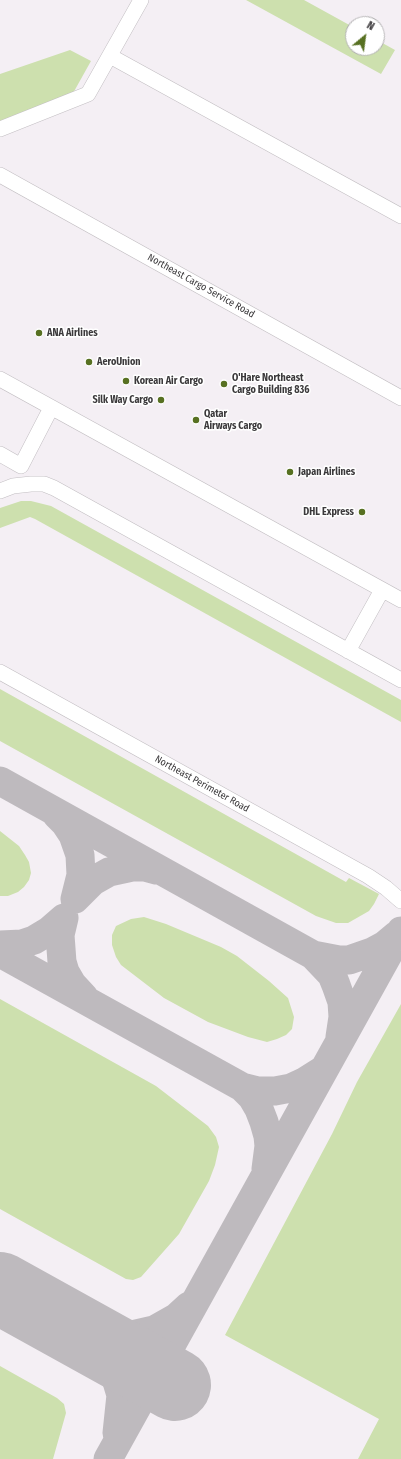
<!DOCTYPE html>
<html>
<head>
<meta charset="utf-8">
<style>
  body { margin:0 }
  #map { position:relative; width:401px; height:1459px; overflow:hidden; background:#f4eff4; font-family:"Fira Sans Condensed",sans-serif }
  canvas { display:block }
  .north { position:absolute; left:345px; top:16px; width:40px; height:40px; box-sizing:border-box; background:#fff; border:1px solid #b1b0b1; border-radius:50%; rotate:29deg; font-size:11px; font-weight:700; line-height:16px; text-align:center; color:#3b393b }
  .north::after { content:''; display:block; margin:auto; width:14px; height:18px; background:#577021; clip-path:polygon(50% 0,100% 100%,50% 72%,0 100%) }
</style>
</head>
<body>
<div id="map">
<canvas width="401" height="1459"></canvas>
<div class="north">N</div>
</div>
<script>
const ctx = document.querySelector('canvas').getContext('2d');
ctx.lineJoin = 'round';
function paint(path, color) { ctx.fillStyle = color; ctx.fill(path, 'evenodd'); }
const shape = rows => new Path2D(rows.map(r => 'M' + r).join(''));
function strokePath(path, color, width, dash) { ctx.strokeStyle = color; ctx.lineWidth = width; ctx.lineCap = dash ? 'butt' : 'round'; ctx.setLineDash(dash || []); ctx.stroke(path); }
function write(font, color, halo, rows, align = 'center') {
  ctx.font = font + ' "Fira Sans Condensed",sans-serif'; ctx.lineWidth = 3; ctx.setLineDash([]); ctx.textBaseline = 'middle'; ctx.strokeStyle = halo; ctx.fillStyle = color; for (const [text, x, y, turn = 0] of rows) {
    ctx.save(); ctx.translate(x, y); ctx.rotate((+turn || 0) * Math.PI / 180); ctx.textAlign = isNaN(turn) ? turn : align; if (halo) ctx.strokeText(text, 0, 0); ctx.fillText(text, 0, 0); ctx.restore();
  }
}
const green = shape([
  [246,0,304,0,353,27,353,48,377,48,377,40,395,50,381,74],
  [70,50,91,61,72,95,0,123,0,74],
  [21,501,31,501,51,506,401,700,401,722,35,519,30,517,0,528,0,508],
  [0,689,346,882,349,878,379,894,374,904,369,911,348,923,336,923,316,916,0,741],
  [0,831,19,846,25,855,29,862,31,873,29,880,24,887,18,892,8,896,0,896],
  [144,917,166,924,221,947,237,956,269,981,288,998,294,1017,292,1029,286,1035,277,1039,267,1042,248,1037,208,1022,164,998,121,965,116,957,112,945,112,935,116,926,131,919],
  [0,999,156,1086,208,1126,216,1137,219,1147,215,1165,209,1181,179,1234,141,1277,133,1280,126,1279,0,1209],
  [401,1004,401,1459,358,1459,379,1419,225,1335,332,1134,357,1082],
  [0,1366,57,1398,64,1404,66,1413,53,1459,0,1459]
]);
const taxiway = shape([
  [0,781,313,955],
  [57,815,65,823,73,835,80,855,81,875,75,899,93,881,109,872,132,867,145,867,156,870],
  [0,945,22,944,34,940,49,931,64,918,60,935,62,962,65,972,72,984,84,997],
  [0,953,242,1087,258,1091,275,1091,291,1088,304,1082,323,1070],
  [340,1037,343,1017,342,1002,336,985,332,975,313,955,339,960,349,960,372,952,385,945,397,935],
  [242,1087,252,1097,259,1109,264,1122,268,1136,269,1146,266,1169],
  [117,1433,121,1395,112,1365,86,1335,119,1338,154,1330,177,1317,189,1306],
  [108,1459,401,931]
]);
const runway = shape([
  [0,1288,175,1385]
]);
const minor = shape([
  [110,56,401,216],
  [0,129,88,94,141,0],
  [0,175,401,398],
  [0,379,401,600],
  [0,454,21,466,51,408],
  [0,491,13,486,31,484,44,484,54,488,401,680],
  [348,651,382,590],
  [0,672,368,876,386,888,401,901]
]);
const markers = [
  [39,333,4,"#577021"],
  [89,362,4,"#577021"],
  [126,381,4,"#577021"],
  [224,384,4,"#577021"],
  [161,400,4,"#577021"],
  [196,420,4,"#577021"],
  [290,472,4,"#577021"],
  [362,512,4,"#577021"]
];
const streetNames = [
  ["Northeast Cargo Service Road",201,286,29],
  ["Northeast Perimeter Road",202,784,29]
];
const poiNames = [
  ["ANA Airlines",47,333],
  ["AeroUnion",97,362],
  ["O'Hare Northeast",232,378],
  ["Cargo Building 836",232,390],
  ["Korean Air Cargo",134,381],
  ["Silk Way Cargo",153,400,"right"],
  ["Qatar",204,414],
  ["Airways Cargo",204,426],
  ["Japan Airlines",298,472],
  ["DHL Express",354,512,"right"]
];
paint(green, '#cde0ae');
strokePath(taxiway, '#bebabe', 29);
strokePath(runway, '#bebabe', 72);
strokePath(minor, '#c2bec2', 16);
strokePath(minor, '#fff', 15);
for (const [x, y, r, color] of markers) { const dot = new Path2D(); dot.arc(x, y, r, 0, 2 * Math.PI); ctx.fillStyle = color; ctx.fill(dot); strokePath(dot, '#fff', 1.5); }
write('10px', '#3b393b', '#fff', streetNames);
write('bold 10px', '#3b393b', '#fff', poiNames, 'left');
</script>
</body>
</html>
